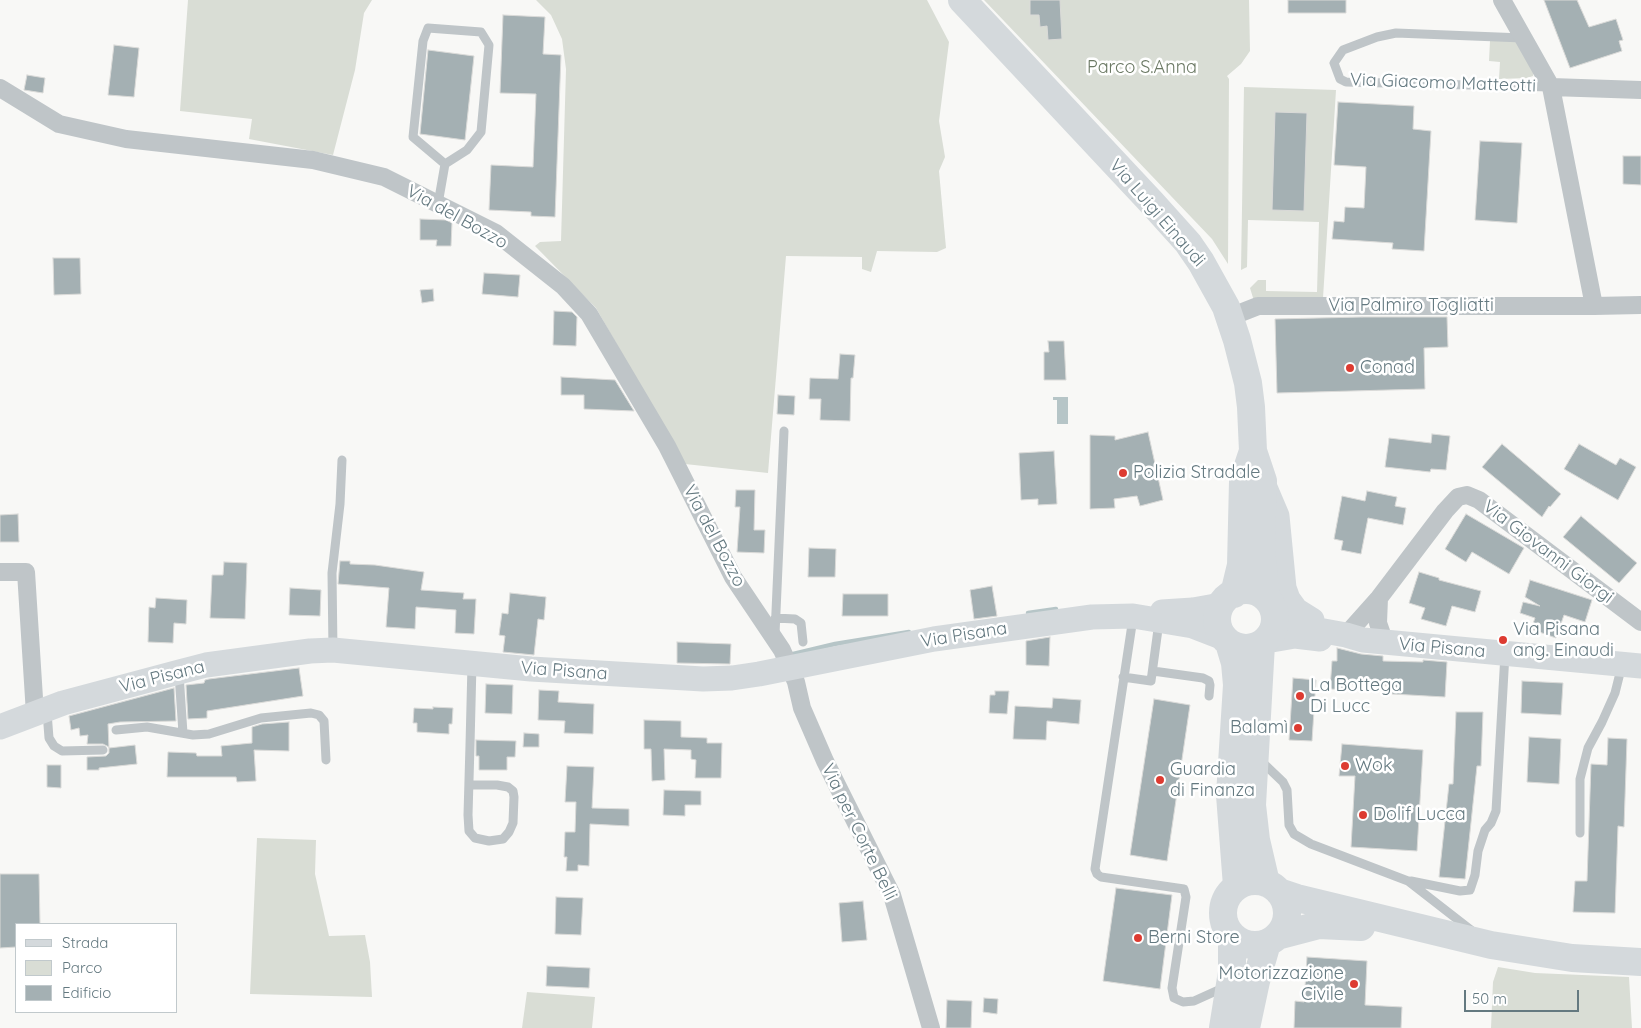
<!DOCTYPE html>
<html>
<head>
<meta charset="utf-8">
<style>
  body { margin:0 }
  #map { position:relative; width:1641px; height:1028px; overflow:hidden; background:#f8f8f6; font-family:Quicksand,sans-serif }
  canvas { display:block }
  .legend { position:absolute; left:15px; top:923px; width:162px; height:90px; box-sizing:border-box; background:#fff; border:1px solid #c1c9cc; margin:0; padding:6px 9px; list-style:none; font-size:15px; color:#647980 }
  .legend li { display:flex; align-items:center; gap:10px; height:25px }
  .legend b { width:25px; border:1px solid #c1c9cc }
  .scale { position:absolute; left:1464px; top:990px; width:115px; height:22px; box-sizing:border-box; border:2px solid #647980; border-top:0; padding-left:6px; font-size:15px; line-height:18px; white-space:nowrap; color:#647980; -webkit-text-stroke:4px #fff; paint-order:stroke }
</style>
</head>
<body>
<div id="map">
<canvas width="1641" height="1028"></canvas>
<ul class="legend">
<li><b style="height:6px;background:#d4d9dc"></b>Strada</li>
<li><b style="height:14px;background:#d9ddd5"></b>Parco</li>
<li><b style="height:14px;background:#a4b0b3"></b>Edificio</li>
</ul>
<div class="scale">50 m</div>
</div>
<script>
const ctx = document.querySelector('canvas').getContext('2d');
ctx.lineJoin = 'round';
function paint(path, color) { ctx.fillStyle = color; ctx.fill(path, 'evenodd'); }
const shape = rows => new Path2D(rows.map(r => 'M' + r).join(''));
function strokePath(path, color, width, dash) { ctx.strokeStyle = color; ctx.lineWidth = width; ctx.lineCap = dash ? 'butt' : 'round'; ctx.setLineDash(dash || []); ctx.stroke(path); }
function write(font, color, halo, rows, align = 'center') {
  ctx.font = font + ' Quicksand,sans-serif'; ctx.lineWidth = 5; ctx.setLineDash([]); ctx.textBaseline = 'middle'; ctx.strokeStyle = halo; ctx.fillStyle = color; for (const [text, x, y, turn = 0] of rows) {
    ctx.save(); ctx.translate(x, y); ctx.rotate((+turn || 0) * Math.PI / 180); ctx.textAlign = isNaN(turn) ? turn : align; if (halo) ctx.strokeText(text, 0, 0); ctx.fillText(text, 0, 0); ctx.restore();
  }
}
const green = shape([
  [188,0,372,0,364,13,355,70,333,155,249,139,252,119,180,111],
  [536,0,927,0,949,42,939,121,945,157,939,171,946,248,937,252,877,251,871,272,862,269,862,257,786,256,768,473,685,464,596,308,535,246,540,242,561,241,566,69,562,39,551,15],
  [984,0,1249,0,1250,51,1241,64,1227,76,1229,79,1228,264,1212,239],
  [1490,41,1520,41,1534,72,1533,76,1527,78,1499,79,1500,62,1489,61],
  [1244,87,1336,90,1323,298,1254,301,1250,288,1258,280,1266,280,1266,291,1317,292,1319,222,1248,220,1247,267,1241,270],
  [257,838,316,840,315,874,329,936,365,935,370,962,372,997,250,994],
  [1498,967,1535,973,1629,977,1632,1028,1491,1028,1493,982],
  [527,992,595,997,592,1028,522,1028]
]);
const water = shape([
  [1053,397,1068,397,1068,424,1057,424,1057,400,1053,400]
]);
const stream = shape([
  [1028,613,1056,609],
  [789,655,835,644,909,632]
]);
const building = shape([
  [1030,0,1060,0,1062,39,1048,40,1047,26,1040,27,1039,15,1030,15,1030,0],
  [1288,0,1346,0,1346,13,1288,13,1288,0],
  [1544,0,1577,0,1589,27,1616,19,1623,40,1619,41,1622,51,1570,68,1544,0],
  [503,15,545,17,543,54,561,55,555,217,531,216,531,212,489,210,491,165,533,167,536,94,500,93,503,15],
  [114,45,139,48,134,97,108,95,114,45],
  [428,50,474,56,465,140,420,134,428,50],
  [27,75,45,78,43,93,24,90,27,75],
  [1338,102,1414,106,1413,129,1431,131,1424,251,1392,249,1393,243,1332,239,1334,221,1344,222,1345,207,1364,208,1366,167,1334,165,1338,102],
  [1275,112,1307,113,1304,211,1272,210,1275,112],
  [1480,141,1522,143,1517,223,1475,220,1480,141],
  [1623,156,1641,156,1641,185,1623,184,1623,156],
  [420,219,446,220,452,223,451,246,436,246,437,240,420,240,420,219],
  [53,258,80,258,81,294,54,295,53,258],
  [484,273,520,275,518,297,482,294,484,273],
  [433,289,434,301,422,303,420,290,433,289],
  [554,311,572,312,577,317,576,346,553,345,554,311],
  [1362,317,1447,317,1448,347,1424,348,1425,389,1277,393,1275,319,1362,317],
  [1048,341,1064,341,1066,380,1044,380,1044,352,1049,352,1048,341],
  [840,354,855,355,853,378,851,378,850,421,820,420,821,399,809,399,810,378,838,379,840,354],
  [561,377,615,380,634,411,584,409,584,395,561,395,561,377],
  [778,395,795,396,794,415,777,414,778,395],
  [1148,432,1163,500,1140,506,1137,496,1114,499,1115,508,1090,509,1090,435,1115,436,1115,440,1148,432],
  [1432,434,1450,436,1446,470,1431,469,1430,472,1385,467,1389,438,1431,443,1432,434],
  [1502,444,1561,494,1550,507,1549,506,1542,517,1482,467,1502,444],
  [1579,444,1616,465,1620,458,1636,467,1618,500,1564,469,1579,444],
  [1054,451,1057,504,1038,505,1038,499,1021,500,1019,453,1054,451],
  [736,490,755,490,754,530,765,530,764,553,737,552,740,507,735,507,736,490],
  [1367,491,1397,497,1395,506,1406,508,1403,525,1368,518,1361,554,1341,550,1343,541,1334,539,1342,496,1365,501,1367,491],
  [18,514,19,542,0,542,0,515,18,514],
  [1466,514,1524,548,1509,574,1472,552,1466,562,1445,549,1466,514],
  [1581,516,1637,563,1619,583,1563,537,1581,516],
  [809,548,836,549,835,577,808,577,809,548],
  [340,561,350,561,350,564,375,565,424,572,421,590,464,593,463,599,476,599,474,634,455,633,456,610,416,607,415,629,386,627,389,588,338,584,340,561],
  [224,562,247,563,245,619,210,618,212,575,223,575,224,562],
  [1419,572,1439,578,1439,580,1481,591,1475,612,1452,606,1446,626,1421,619,1425,608,1409,603,1419,572],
  [1530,580,1592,600,1585,622,1564,615,1556,638,1531,629,1535,618,1520,613,1523,602,1540,606,1525,597,1530,580],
  [992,586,997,616,974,619,970,590,992,586],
  [290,588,321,590,320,616,289,615,290,588],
  [510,593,546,597,544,620,538,619,534,655,503,652,505,636,499,635,502,613,508,614,510,593],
  [843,594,888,594,888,616,842,616,843,594],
  [156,598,187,600,186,624,174,623,173,643,148,642,149,607,155,608,156,598],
  [1050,637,1049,666,1026,665,1026,641,1050,637],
  [677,642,731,644,730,664,677,663,677,642],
  [1337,648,1361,654,1383,656,1383,661,1423,662,1423,660,1447,662,1445,697,1392,694,1392,686,1348,684,1347,690,1330,689,1332,661,1337,661,1337,648],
  [299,668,303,696,207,711,207,718,188,719,186,685,204,683,205,680,209,679,299,668],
  [1293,678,1316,680,1312,741,1289,740,1293,678],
  [1522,681,1563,683,1561,715,1521,713,1522,681],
  [486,684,513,685,512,714,485,713,486,684],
  [174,688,176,721,120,722,108,724,109,748,135,745,137,764,99,768,99,770,87,770,87,757,106,756,109,753,109,747,103,744,87,744,88,735,80,736,79,728,71,730,69,716,174,688],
  [539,690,559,691,558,702,594,704,593,734,564,733,565,721,538,720,539,690],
  [995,691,1009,691,1007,714,989,713,990,695,995,695,995,691],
  [1053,698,1081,700,1079,724,1047,721,1046,740,1013,739,1015,706,1052,708,1053,698],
  [1154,699,1190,705,1167,861,1130,855,1154,699],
  [433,707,453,708,452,724,449,724,449,734,417,732,417,723,413,723,414,708,433,709,433,707],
  [1456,712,1483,712,1481,766,1477,766,1465,879,1439,877,1449,784,1453,784,1456,712],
  [644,720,681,721,681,737,707,738,707,743,722,743,721,778,695,778,696,760,691,759,691,750,664,749,665,780,652,781,651,749,644,749,644,720],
  [289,722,289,751,254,750,256,781,237,782,236,777,167,777,168,752,196,753,197,756,222,756,221,746,252,743,252,727,262,724,289,722],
  [524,733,539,734,539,747,523,747,524,733],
  [1529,737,1561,739,1559,784,1527,782,1529,737],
  [1608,738,1627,739,1624,827,1618,826,1615,913,1573,912,1575,881,1587,881,1591,764,1607,765,1608,738],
  [476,740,516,741,515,757,507,757,507,770,479,770,479,756,476,756,476,740],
  [1342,744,1423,750,1417,851,1351,847,1355,776,1339,776,1342,744],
  [47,765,61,765,61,788,47,787,47,765],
  [567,766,594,767,592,808,629,809,629,826,590,824,589,866,578,865,578,871,566,871,567,857,564,857,565,832,575,832,576,802,565,802,567,766],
  [664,790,701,791,701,805,685,805,685,816,663,815,664,790],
  [0,874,39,874,40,924,16,924,16,947,0,948,0,874],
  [1116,888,1172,895,1160,989,1103,981,1116,888],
  [556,897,583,898,581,935,555,934,556,897],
  [863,901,867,940,842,942,839,903,863,901],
  [1307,957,1367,961,1365,1005,1402,1007,1401,1028,1294,1028,1295,1001,1304,1002,1307,957],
  [547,966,590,968,589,988,546,986,547,966],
  [984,998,998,999,997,1014,983,1012,984,998],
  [947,1000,972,1001,971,1028,946,1028,947,1000]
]);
const service = shape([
  [1523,38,1396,33,1377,37,1343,50,1334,63,1340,79,1346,82,1551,87],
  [438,204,445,164,467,150,481,132,489,45,481,32,428,28,423,41,413,137,445,164],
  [775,618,795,619,801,623,803,642],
  [1133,618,1095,869,1097,874,1101,877,1184,889,1186,897,1172,988,1174,998,1183,1002,1194,1001,1225,987],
  [775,634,784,431],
  [333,650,332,573,340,504,342,460],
  [1153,671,1203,678,1209,681,1210,685,1209,696],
  [179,674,183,733],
  [1123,677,1151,681,1159,622],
  [47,712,49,738,54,746,62,751,103,750],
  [116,730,147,727,193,735,209,734,261,718,311,713,319,715,324,721,326,760],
  [1260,760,1283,782,1287,790,1289,825,1294,834,1311,844,1408,881,1471,930],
  [469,785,497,785,508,787,513,791,514,797,513,823,509,832,503,839,489,841,475,838,469,831,468,815,470,745,472,664],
  [1580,833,1580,779,1588,748,1602,722,1615,693,1622,665],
  [1411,881,1460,891,1470,890,1475,875,1478,851,1485,830,1491,823,1496,811,1505,654]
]);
const minor = shape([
  [1502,0,1551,87,1641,90],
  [1551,87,1594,306],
  [0,88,59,124,126,139,313,160,384,177,496,233,563,286,589,314,667,446,733,577,782,650,796,682,802,708,825,761,892,895,931,1028],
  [1230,317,1258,306,1594,306,1641,305],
  [0,572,26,572,35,714],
  [1379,598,1378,623,1385,643],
  [1346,635,1379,598,1445,511,1458,497,1467,495,1479,500,1641,622]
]);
const secondary = shape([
  [1263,483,1277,516,1284,588,1288,599,1296,610,1312,620],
  [1273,610,1304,626,1313,629,1346,635,1363,640,1641,666],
  [1162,612,1193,610,1221,605],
  [1266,641,1295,636,1320,639],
  [0,727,63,703,179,672,206,665,310,651,333,650,531,669,703,679,732,678,759,674,934,639,1092,617,1133,616,1193,626,1224,638]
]);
const primary = shape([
  [962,0,1152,203,1188,243,1201,262,1226,307,1237,340,1248,383,1251,407,1253,451,1243,481,1241,565,1234,594],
  [1253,451,1263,481,1261,550,1266,597],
  '1217 619a29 29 0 1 1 58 0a29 29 0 1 1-58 0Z',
  [1229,643,1235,663,1237,685,1230,795,1237,886],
  [1261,644,1252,805,1256,840,1266,883],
  '1223 913a32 32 0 1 1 64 0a32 32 0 1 1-64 0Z',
  [1279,892,1297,898,1491,945,1572,958,1641,962],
  [1277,936,1319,925,1361,927],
  [1223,1028,1232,972,1232,936],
  [1246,1028,1256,981,1267,943]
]);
const markers = [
  [1350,368,5,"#dd3b31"],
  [1123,473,5,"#dd3b31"],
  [1503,640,5,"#dd3b31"],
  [1300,696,5,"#dd3b31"],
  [1298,728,5,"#dd3b31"],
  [1345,766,5,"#dd3b31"],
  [1160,780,5,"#dd3b31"],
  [1363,815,5,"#dd3b31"],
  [1138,938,5,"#dd3b31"],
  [1354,984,5,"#dd3b31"]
];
const parkNames = [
  ["Parco S.Anna",1142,68]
];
const streetNames = [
  ["Via Giacomo Matteotti",1443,83,2],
  ["Via Luigi Einaudi",1157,213,49],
  ["Via del Bozzo",457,217,29],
  ["Via Palmiro Togliatti",1411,306],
  ["Via del Bozzo",714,536,62],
  ["Via Giovanni Giorgi",1548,552,37],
  ["Via Pisana",964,635,-9],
  ["Via Pisana",1442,648,5],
  ["Via Pisana",564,671,4],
  ["Via Pisana",162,677,-14],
  ["Via per Corte Belli",859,832,64]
];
const poiNames = [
  ["Conad",1360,368],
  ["Polizia Stradale",1133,473],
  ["Via Pisana",1513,630],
  ["ang. Einaudi",1513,651],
  ["La Bottega",1310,686],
  ["Di Lucc",1310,707],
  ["Balamì",1288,728,"right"],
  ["Wok",1355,766],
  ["Guardia",1170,770],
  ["di Finanza",1170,791],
  ["Dolif Lucca",1373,815],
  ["Berni Store",1148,938],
  ["Motorizzazione",1344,974,"right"],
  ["Civile",1344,995,"right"]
];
paint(green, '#d9ddd5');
paint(water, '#b6c5c7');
strokePath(stream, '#b6c5c7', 4.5);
paint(building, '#a4b0b3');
strokePath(building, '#dadad8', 1);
strokePath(service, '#bfc5c8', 9);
strokePath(minor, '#bfc5c8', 18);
strokePath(secondary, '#d4d9dc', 25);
strokePath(primary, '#d4d9dc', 28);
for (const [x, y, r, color] of markers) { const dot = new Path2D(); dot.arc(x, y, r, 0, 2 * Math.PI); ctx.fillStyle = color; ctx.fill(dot); strokePath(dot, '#fff', 2); }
write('18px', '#6a7863', '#fff', parkNames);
write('18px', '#647980', '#fff', streetNames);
write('18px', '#647980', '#fff', poiNames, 'left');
</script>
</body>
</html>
